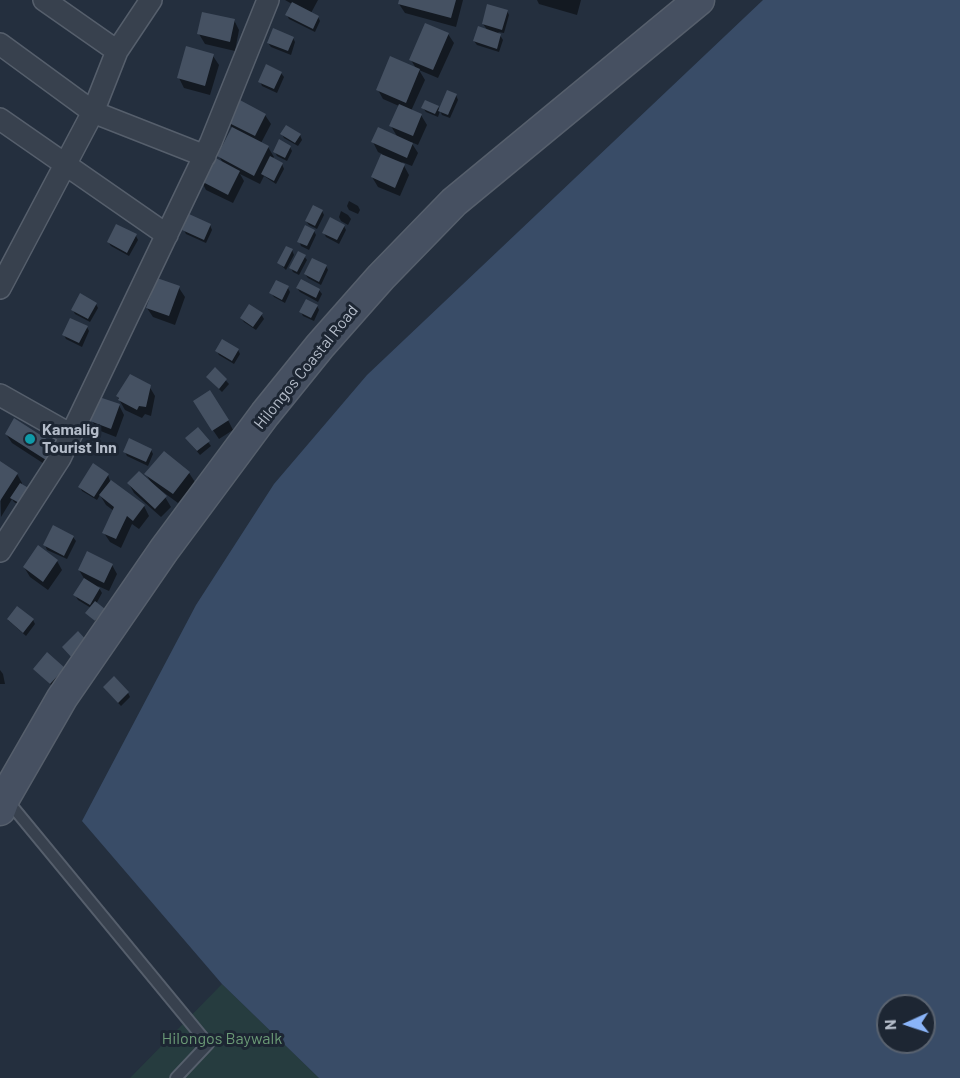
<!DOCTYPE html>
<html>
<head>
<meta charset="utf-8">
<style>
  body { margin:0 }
  #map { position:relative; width:960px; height:1078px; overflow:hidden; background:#242f3e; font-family:Barlow,sans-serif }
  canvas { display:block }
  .north { position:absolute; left:876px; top:994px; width:60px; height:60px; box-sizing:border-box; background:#1d2633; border:2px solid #59626f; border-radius:50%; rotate:267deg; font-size:16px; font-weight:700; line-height:24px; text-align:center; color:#b4bcc9 }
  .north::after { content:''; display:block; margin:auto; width:21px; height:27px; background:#8ab4f8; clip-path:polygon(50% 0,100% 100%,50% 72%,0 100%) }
</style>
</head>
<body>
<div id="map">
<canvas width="960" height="1078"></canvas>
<div class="north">N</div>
</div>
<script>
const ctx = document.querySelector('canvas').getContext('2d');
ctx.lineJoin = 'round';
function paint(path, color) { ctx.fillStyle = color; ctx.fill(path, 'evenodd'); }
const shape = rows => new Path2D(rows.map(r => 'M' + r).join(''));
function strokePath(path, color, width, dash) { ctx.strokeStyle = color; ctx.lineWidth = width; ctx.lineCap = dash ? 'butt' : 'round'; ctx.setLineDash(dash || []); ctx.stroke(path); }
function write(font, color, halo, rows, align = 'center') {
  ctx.font = font + ' Barlow,sans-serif'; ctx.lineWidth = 6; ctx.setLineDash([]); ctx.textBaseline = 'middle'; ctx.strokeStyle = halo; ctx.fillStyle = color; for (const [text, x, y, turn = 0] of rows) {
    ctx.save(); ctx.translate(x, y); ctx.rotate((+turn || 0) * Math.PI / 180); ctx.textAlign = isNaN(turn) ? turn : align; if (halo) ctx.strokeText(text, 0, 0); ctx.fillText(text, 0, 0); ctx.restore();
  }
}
const green = shape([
  [222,984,319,1078,130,1078]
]);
const water = shape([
  [763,0,960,0,960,1078,319,1078,222,984,82,821,196,605,274,484,367,375],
  [888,1006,924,1006,924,1042,888,1042]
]);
const shadow = shape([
  [285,0,318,0,311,13,318,17,320,21,315,32,289,19,287,15,292,4],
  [400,0,463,0,456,27,405,13,399,4],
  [537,0,581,0,577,15,539,4],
  [507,11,509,15,504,33,498,32,503,40,499,52,477,45,474,41,488,31,483,24],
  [234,20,239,30,235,51,205,44,199,34],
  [448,34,454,43,438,78,419,70,425,80,411,111,421,115,427,125,418,145,411,142,418,153,412,166,402,162,409,175,400,196,378,187,372,177,382,154,378,152,373,142,398,138,391,126,399,106,383,99,378,90,417,70,411,60],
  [293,38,295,42,291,55,271,47,268,43],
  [213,56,219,65,210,95,184,88,179,78],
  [267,66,281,73,284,77,277,93,262,86,260,81],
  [456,95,458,100,450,118,442,115,440,111,438,117,426,112,423,108,438,107,440,111],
  [265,115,271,124,261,143,268,147,274,157,272,159,282,164,284,169,276,184,264,176,260,184,240,174,244,181,233,203,206,190,201,180,223,163,219,156,233,129,228,122],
  [282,134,300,135,302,140,298,146,284,138],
  [290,147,292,151,287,161,277,156,275,152],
  [349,201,358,206,360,210,358,214,349,210,347,206],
  [322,211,324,215,317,229,309,225,306,221],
  [341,211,348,215,351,219,348,225,341,221,339,217],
  [210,225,212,230,206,243,186,234,184,230],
  [344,226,346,230,339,244,326,237,324,233],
  [314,231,316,235,309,250,301,246,299,241],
  [136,236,138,240,129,256,111,246,108,242],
  [292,250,294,255,286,270,279,263],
  [304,256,307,260,299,275,293,272,291,268],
  [326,266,328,270,321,285,308,278,305,274],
  [179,288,185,297,175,325,153,317,147,308],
  [288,288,290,292,285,303,274,297,271,293],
  [297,288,319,290,322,294,318,302,300,292],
  [96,304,98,308,90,322,75,314,73,310],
  [317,306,319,310,314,321,303,316,301,312],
  [261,314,264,319,256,330,244,322,241,318],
  [87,327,89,331,82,347,66,339,64,335],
  [238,350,240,354,234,364,219,355,217,351],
  [215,369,229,384,222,392,207,377],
  [149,386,155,396,151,416,145,414,142,418,125,410,117,396],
  [119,405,124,415,116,437,98,430,92,421],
  [200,411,228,420,233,430,219,439],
  [6,434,55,446,52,469,12,443],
  [208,442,211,446,200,455,190,443],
  [151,450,153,454,148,466,127,456,125,452],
  [0,463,17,474,22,483,21,485,26,509,14,502,12,499,1,517],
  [189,473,195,482,178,503,159,489,158,490,165,497,171,507,161,517,134,493,129,484,152,484,146,474],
  [108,475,110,481,144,506,149,516,139,529,132,524,121,548,110,542,104,533,114,511,106,505,100,495,97,500,82,491,80,487],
  [73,537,76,541,67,559,47,550,45,545],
  [57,561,62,570,48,590,30,577,24,567],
  [112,565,117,574,109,591,98,586,102,593,96,604,106,614,98,624,87,613,91,608,78,600,75,595,85,580,79,570],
  [8,620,33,620,35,624,26,636],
  [47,655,66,673,53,687,35,669],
  [0,670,3,674,5,684,0,684],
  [107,691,128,693,130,697,121,706]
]);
const building = shape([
  [399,0,456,0,451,18,398,4],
  [292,2,319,16,313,29,285,15],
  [487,4,508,10,502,30,482,24],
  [202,12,235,19,230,42,197,34],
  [425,23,449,33,433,70,409,60],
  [478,26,501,34,497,49,473,41],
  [273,28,294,37,288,51,267,43],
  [186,46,214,54,205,86,177,78],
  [390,56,420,69,406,103,376,90],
  [266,64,282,72,274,89,258,82],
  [447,90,457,94,448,115,438,111],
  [238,99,266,114,255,136,227,122],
  [425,100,439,106,435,114,421,108],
  [399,104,422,114,413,136,389,126],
  [286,125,301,134,295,143,280,134],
  [232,127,269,146,254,176,217,156],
  [378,127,413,143,407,158,371,142],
  [279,139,291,146,285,158,273,152],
  [381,154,405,164,395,188,371,177],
  [212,156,240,171,228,195,199,180],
  [270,156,283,163,274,181,261,174],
  [313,205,323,210,315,226,305,221],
  [189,214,211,224,204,240,182,230],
  [330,217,345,225,337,240,322,233],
  [116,224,137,234,127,253,107,242],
  [305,225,315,230,307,246,297,242],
  [286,246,293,249,284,267,277,263],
  [298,251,306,255,297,272,289,268],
  [312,258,327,265,319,282,304,274],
  [157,278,180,286,169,316,146,308],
  [301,279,320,289,316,298,296,288],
  [276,280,289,286,282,300,269,293],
  [80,293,97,303,88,319,71,310],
  [306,299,318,305,311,318,299,312],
  [249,304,263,313,253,327,240,318],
  [70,318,88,326,79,343,62,335],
  [222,339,239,349,232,361,215,351],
  [215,367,227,379,219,389,206,377],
  [130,374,151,385,146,407,139,406,137,410,118,400,119,398,116,396],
  [210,390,229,420,212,431,193,401],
  [99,397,120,404,111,429,90,421],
  [14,418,56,445,46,460,5,434],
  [198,427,210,441,197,451,185,438],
  [129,438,152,449,146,462,123,452],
  [164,451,190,472,173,494,144,474],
  [0,461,18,473,0,501],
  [93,463,109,474,94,497,78,487],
  [139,471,167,496,155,509,127,483],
  [111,480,145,505,133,521,127,516,116,539,102,533,114,507,99,495],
  [20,483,32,490,23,505,10,498],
  [53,525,74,536,64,556,43,545],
  [38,545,58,560,43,582,23,567],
  [87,551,113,564,104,583,78,570],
  [84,578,100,588,90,605,73,595],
  [95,601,105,609,95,621,85,613],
  [17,606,34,619,23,633,7,619],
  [78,631,89,643,73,659,62,647],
  [47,652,65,668,50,684,33,669],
  [114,676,129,692,118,703,103,687]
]);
const lane = shape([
  [7,800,208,1044,176,1078]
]);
const street = shape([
  [44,0,117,51],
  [0,44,93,112,205,156],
  [0,119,167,235],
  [0,288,93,112,117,51,151,0],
  [0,395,71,435],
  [0,551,60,458,211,142,268,0]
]);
const secondary = shape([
  [0,810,5,797,62,698,164,550,265,414,320,346,381,277,454,202,699,0]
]);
const markers = [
  [30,439,6,"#0f9aa8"]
];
const streetNames = [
  ["Hilongos Coastal Road",306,367,-51]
];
const poiNames = [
  ["Kamalig",42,430],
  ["Tourist Inn",42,448]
];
const parkNames = [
  ["Hilongos Baywalk",222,1039]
];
paint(green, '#263c3f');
paint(water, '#394c67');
paint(shadow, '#0007');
paint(building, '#455162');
strokePath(lane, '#565f6c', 14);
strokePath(street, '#565f6c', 24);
strokePath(secondary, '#565f6c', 33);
strokePath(lane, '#38414e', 10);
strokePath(street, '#38414e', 21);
strokePath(secondary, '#465061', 30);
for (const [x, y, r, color] of markers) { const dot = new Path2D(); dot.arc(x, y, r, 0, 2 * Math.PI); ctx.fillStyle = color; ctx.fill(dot); strokePath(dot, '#1d2633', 2); }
write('16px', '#b4bcc9', '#1d2633', streetNames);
write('bold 16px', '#b4bcc9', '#1d2633', poiNames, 'left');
write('16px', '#6b9a76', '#1d2633', parkNames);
</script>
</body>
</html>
